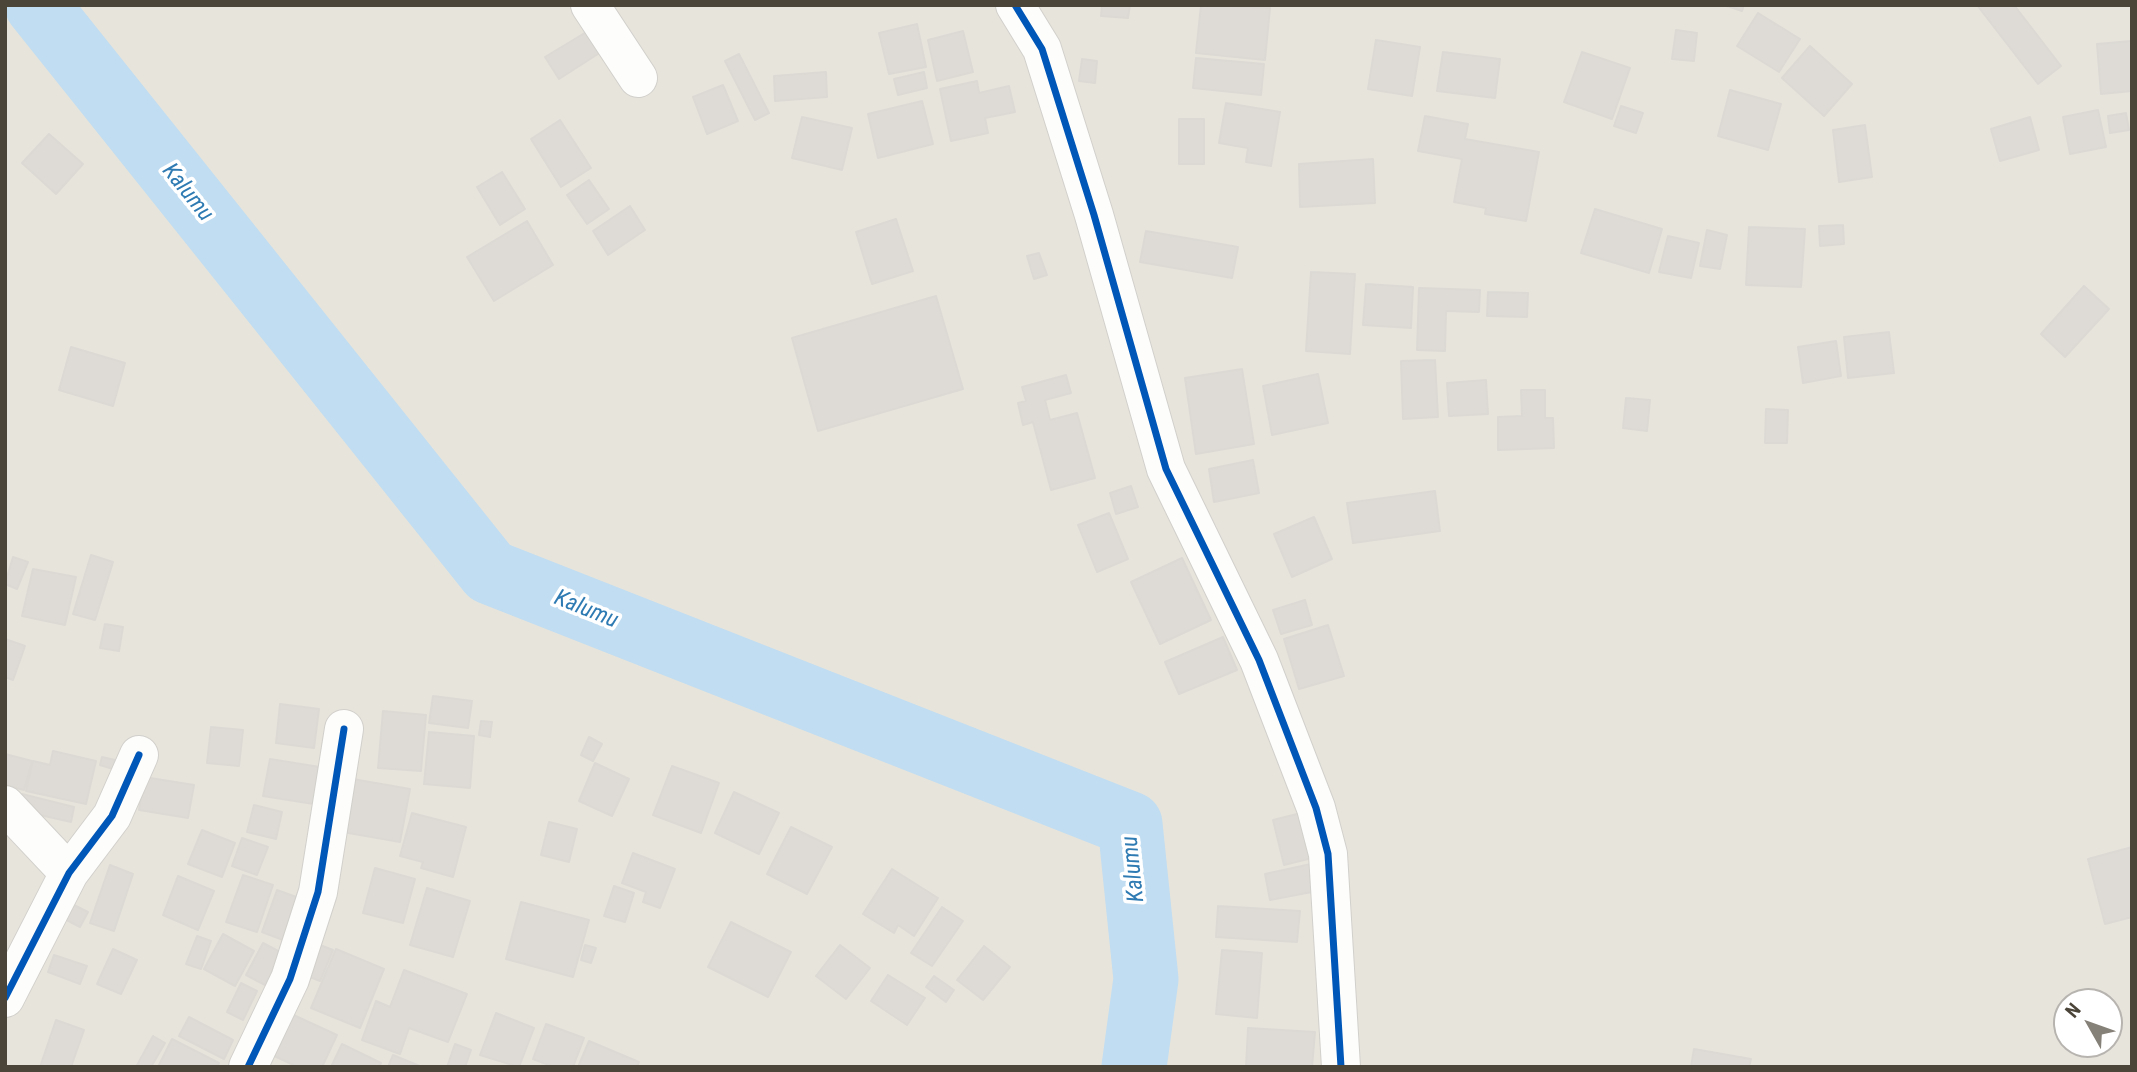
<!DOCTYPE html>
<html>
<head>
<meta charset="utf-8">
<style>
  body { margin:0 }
  #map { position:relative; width:2137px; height:1072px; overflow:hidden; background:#f4f2ee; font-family:"Roboto Condensed",sans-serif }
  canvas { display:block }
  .frame { position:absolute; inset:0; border:7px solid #4b4439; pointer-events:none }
  .north { position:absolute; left:2053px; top:988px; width:70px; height:70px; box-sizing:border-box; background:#fff; border:2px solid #b7b4b0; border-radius:50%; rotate:310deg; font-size:19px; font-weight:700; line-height:28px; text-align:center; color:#4b4439 }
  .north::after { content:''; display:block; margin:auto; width:24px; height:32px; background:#868178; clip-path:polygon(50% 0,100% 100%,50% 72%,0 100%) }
</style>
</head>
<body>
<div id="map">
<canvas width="2137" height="1072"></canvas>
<div class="frame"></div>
<div class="north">N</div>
</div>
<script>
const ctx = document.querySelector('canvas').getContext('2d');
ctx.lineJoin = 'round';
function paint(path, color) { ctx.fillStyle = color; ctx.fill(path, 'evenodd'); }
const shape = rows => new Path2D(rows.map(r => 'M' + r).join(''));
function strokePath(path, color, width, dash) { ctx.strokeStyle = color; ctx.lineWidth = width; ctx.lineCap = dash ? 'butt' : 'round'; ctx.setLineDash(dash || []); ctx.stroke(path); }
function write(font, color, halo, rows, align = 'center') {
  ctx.font = font + ' "Roboto Condensed",sans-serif'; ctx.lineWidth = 7; ctx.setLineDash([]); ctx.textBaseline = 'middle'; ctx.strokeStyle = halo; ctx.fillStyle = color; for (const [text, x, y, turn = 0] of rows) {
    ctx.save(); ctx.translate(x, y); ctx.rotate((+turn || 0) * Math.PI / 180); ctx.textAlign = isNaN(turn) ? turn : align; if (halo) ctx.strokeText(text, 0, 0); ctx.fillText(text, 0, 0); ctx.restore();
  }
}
const residential = shape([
  [5,5,2132,5,2132,1067,5,1067],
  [2067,1002,2109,1002,2109,1044,2067,1044]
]);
const river = shape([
  [37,5,490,572,1130,824,1146,979,1134,1067]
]);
const building = shape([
  [1102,5,1130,5,1128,18,1101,16,1102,5],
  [1201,5,1270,8,1265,60,1196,53,1201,5],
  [1724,5,1744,5,1742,11,1724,5],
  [1977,5,2014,5,2061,66,2038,84,1977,5],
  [1758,13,1800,39,1779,72,1737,46,1758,13],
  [917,24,926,67,889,74,879,33,917,24],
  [1676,30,1697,33,1694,61,1672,59,1676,30],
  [588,31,601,52,559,79,545,57,588,31],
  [963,31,973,72,937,81,928,40,963,31],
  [1376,40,1420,47,1412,96,1368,89,1376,40],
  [2131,41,2132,91,2101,94,2097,44,2131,41],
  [1810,46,1852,84,1824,116,1782,78,1810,46],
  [1443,52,1500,59,1495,98,1437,91,1443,52],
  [1582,52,1630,68,1612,119,1564,102,1582,52],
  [739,54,769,113,755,120,725,61,739,54],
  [1196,58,1264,64,1261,95,1193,88,1196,58],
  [1082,59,1097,61,1095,83,1079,81,1082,59],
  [826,72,827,97,775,101,774,76,826,72],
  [924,72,927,88,898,95,894,79,924,72],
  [977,81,979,93,1009,86,1015,112,985,118,988,133,951,141,940,89,977,81],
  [723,85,738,121,707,134,693,97,723,85],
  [1730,90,1781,104,1768,150,1718,136,1730,90],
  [922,101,933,144,878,158,868,114,922,101],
  [1226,103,1280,112,1271,166,1246,162,1248,148,1219,143,1226,103],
  [1621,106,1643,113,1636,133,1614,126,1621,106],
  [2098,110,2106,147,2070,154,2063,117,2098,110],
  [2126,113,2129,130,2110,133,2108,116,2126,113],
  [1425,116,1468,124,1465,139,1539,152,1526,221,1485,214,1486,208,1454,202,1462,159,1418,151,1425,116],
  [802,117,852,128,842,170,792,158,802,117],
  [2030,117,2039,150,2000,161,1991,129,2030,117],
  [1179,119,1204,119,1204,164,1179,164,1179,119],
  [560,120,591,168,561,187,531,139,560,120],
  [1865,125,1872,177,1839,182,1833,130,1865,125],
  [49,134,83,164,56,194,22,163,49,134],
  [1373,159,1375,203,1300,207,1299,164,1373,159],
  [502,172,525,209,500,225,477,187,502,172],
  [589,180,609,209,587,224,567,195,589,180],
  [630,206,645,230,608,255,593,231,630,206],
  [1595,209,1662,229,1649,273,1581,253,1595,209],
  [896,219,913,271,872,284,856,232,896,219],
  [527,221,553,265,494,301,467,257,527,221],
  [1843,225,1844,244,1820,246,1819,226,1843,225],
  [1749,227,1805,229,1801,287,1746,285,1749,227],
  [1707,230,1727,235,1720,269,1700,266,1707,230],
  [1146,231,1238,247,1232,278,1140,262,1146,231],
  [1668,236,1699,243,1691,278,1659,272,1668,236],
  [1039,253,1047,275,1034,279,1027,256,1039,253],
  [1311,272,1355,274,1350,354,1306,351,1311,272],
  [1366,284,1413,287,1411,328,1363,325,1366,284],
  [2084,286,2109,309,2065,357,2041,334,2084,286],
  [1419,288,1480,290,1479,312,1446,311,1445,351,1417,350,1419,288],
  [1488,292,1528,293,1527,317,1487,316,1488,292],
  [936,296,963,389,818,431,792,338,936,296],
  [1889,332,1894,373,1848,378,1844,337,1889,332],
  [1836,341,1841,376,1803,383,1798,347,1836,341],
  [71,347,125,363,113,406,59,390,71,347],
  [1435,360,1438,417,1403,419,1401,361,1435,360],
  [1242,369,1254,444,1196,454,1185,378,1242,369],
  [1318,374,1328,423,1272,435,1263,386,1318,374],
  [1066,375,1071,393,1045,400,1050,420,1077,413,1095,478,1051,490,1033,422,1023,425,1018,403,1026,401,1022,387,1066,375],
  [1486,380,1488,414,1449,416,1447,383,1486,380],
  [1521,390,1545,390,1545,418,1553,418,1554,448,1498,450,1498,417,1522,416,1521,390],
  [1626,398,1650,400,1647,431,1623,428,1626,398],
  [1766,409,1788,410,1787,443,1765,443,1766,409],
  [1253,460,1259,493,1214,502,1209,469,1253,460],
  [1131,486,1138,507,1116,514,1110,493,1131,486],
  [1435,491,1440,531,1353,543,1347,503,1435,491],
  [1109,513,1128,559,1097,572,1078,525,1109,513],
  [1314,517,1332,559,1292,577,1274,534,1314,517],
  [91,555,113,562,95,620,73,614,91,555],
  [13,557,28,562,17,589,5,584,13,557],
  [1182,558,1211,620,1160,644,1131,582,1182,558],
  [33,569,76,577,65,625,22,616,33,569],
  [1305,600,1312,625,1281,634,1273,610,1305,600],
  [105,624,123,627,119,651,100,648,105,624],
  [1328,625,1344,676,1299,689,1284,639,1328,625],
  [1223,637,1237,670,1179,694,1165,662,1223,637],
  [5,639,25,646,13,680,5,677,5,639],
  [433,696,472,701,468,728,429,723,433,696],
  [280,704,319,709,314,748,276,743,280,704],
  [383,711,426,715,421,771,378,768,383,711],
  [481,721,492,722,490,737,479,735,481,721],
  [211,727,243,730,239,766,207,763,211,727],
  [429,732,474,736,470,788,424,784,429,732],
  [589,737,602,744,593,761,581,755,589,737],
  [53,751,96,761,86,804,26,791,33,761,50,765,53,751],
  [5,754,32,761,24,790,5,785,5,754],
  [102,757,115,760,113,769,100,765,102,757],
  [270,759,326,768,320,805,263,796,270,759],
  [595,763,629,779,612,816,579,801,595,763],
  [672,766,719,783,701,833,653,815,672,766],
  [144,777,194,785,188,818,139,810,144,777],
  [347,778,410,789,400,842,337,831,347,778],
  [734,792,779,813,759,854,715,833,734,792],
  [22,794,74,807,71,822,18,810,22,794],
  [254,805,282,812,276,839,247,832,254,805],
  [412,813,466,827,453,877,421,868,423,862,400,856,412,813],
  [1301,813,1312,858,1284,865,1273,820,1301,813],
  [549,822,577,829,569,862,541,855,549,822],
  [791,827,832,847,807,894,767,874,791,827],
  [202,830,235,843,222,877,188,864,202,830],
  [242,838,268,847,257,875,232,866,242,838],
  [2132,847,2132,917,2105,924,2088,859,2132,847],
  [633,853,675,869,660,908,643,902,646,892,622,883,633,853],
  [1311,864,1317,891,1270,900,1265,874,1311,864],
  [110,865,133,874,114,931,90,923,110,865],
  [375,868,415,879,403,923,363,913,375,868],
  [892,869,938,898,914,936,898,925,894,933,863,914,892,869],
  [243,875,273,885,257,932,226,922,243,875],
  [178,876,214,891,198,930,163,915,178,876],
  [614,886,634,893,625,922,604,916,614,886],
  [427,888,470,901,453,957,410,945,427,888],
  [277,890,299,898,283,940,262,932,277,890],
  [66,901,88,912,80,927,59,916,66,901],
  [521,902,589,920,573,977,506,959,521,902],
  [1218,906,1300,911,1297,942,1216,937,1218,906],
  [942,907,963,921,932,966,911,953,942,907],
  [731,922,791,952,768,997,708,967,731,922],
  [223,934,254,951,235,986,204,969,223,934],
  [197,936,211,941,201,969,186,964,197,936],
  [263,943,282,953,265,985,246,975,263,943],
  [315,943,333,950,320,981,302,974,315,943],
  [585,945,596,948,591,963,581,960,585,945],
  [840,945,870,968,846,999,816,976,840,945],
  [984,946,1010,967,983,1000,957,980,984,946],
  [113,949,137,960,121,994,97,984,113,949],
  [336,949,384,969,360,1028,311,1008,336,949],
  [1222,950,1262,953,1257,1018,1216,1014,1222,950],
  [54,955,87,966,80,984,48,972,54,955],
  [404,970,467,994,448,1042,409,1028,400,1054,362,1040,376,1001,390,1007,404,970],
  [888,975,925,998,907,1025,871,1001,888,975],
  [934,976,954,990,946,1002,926,987,934,976],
  [241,983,257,991,243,1020,227,1012,241,983],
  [289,1013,337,1035,322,1067,298,1067,270,1054,289,1013],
  [496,1013,534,1028,519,1067,480,1055,496,1013],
  [189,1017,233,1040,224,1059,179,1036,189,1017],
  [56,1020,84,1030,71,1067,40,1067,56,1020],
  [546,1024,584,1038,573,1067,554,1067,533,1059,546,1024],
  [1248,1028,1315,1032,1312,1067,1246,1067,1248,1028],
  [153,1036,165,1043,151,1067,136,1067,153,1036],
  [172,1039,219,1063,217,1067,158,1067,172,1039],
  [589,1041,639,1062,637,1067,578,1067,589,1041],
  [342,1044,381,1063,379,1067,331,1067,342,1044],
  [455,1044,471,1050,465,1067,447,1067,455,1044],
  [1694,1049,1751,1059,1749,1067,1691,1067,1694,1049],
  [393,1055,422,1067,388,1067,393,1055]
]);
const minor = shape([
  [590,5,638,78],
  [1015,5,1042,49,1094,215,1166,469,1259,660,1316,808,1328,854,1341,1067],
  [5,805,69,873],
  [5,998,69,873,112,816,139,755],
  [248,1067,290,979,318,892,344,729]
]);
const cycleway = shape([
  [1015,5,1042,49,1094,215,1166,469,1259,660,1316,808,1328,854,1341,1067],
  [5,998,69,873,112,816,139,755],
  [248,1067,290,979,318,892,344,729]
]);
const waterNames = [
  ["Kalumu",187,193,51],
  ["Kalumu",586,610,22],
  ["Kalumu",1134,869,-96]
];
paint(residential, '#e7e4dc');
strokePath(river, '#c0ddf1', 65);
paint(building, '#dedbd6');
strokePath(building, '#dcd9d4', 2);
strokePath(minor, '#d2d0cb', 40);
strokePath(minor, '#fdfdfc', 38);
strokePath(cycleway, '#0057b8', 7);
write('italic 23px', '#2e7ab2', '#fff', waterNames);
</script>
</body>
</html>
